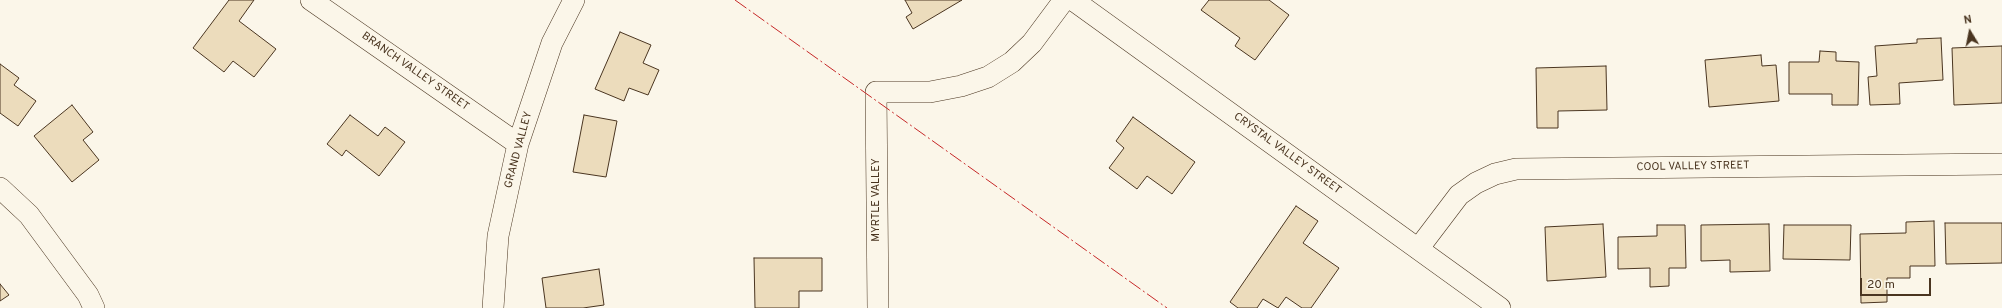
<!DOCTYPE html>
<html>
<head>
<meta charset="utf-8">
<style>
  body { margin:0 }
  #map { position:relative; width:2002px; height:308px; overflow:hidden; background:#fbf6e9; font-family:Overpass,sans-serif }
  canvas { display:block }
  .north { position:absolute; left:1950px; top:12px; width:40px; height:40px; -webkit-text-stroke:3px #fbf6e9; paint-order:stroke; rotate:350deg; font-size:11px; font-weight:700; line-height:16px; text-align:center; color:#4a3520 }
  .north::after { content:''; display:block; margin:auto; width:14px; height:18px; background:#4a3520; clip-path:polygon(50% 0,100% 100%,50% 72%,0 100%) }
  .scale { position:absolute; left:1860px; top:278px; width:71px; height:18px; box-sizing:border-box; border:2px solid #4a3520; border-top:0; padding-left:5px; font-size:12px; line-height:14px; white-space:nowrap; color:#4a3520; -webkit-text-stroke:3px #fbf6e9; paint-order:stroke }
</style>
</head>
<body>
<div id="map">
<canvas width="2002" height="308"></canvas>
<div class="north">N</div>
<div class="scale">20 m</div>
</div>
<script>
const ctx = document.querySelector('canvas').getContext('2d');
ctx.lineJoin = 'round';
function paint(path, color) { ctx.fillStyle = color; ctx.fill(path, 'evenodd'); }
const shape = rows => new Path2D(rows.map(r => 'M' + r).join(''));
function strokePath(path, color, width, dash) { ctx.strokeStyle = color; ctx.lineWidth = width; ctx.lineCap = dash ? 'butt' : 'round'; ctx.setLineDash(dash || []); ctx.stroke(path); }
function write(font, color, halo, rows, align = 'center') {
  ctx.font = font + ' Overpass,sans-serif'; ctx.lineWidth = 3; ctx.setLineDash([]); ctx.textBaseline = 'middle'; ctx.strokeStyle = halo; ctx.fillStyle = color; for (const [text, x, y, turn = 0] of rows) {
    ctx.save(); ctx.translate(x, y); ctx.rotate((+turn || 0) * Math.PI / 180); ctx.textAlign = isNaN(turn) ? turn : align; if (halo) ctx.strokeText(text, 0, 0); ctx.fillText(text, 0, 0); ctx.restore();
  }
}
const building = shape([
  [229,0,254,0,239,21,276,49,254,77,233,61,224,72,193,48,229,0],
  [905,0,962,0,913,29,906,17,912,13,905,0],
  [1209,0,1269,0,1289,15,1255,60,1235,46,1240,38,1201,10,1209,0],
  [620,32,651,45,643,63,659,70,648,95,629,88,624,101,595,89,620,32],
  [1941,38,1943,80,1899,83,1900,104,1870,105,1868,77,1877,76,1875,46,1917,43,1917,39,1941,38],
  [2002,46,2002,103,1954,105,1952,48,2002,46],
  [1820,51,1836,52,1836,61,1859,62,1858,105,1832,105,1832,94,1789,94,1789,62,1819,62,1820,51],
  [1761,55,1762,66,1776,65,1779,101,1709,107,1705,60,1761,55],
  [0,64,19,78,14,85,36,101,18,126,0,113,0,64],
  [1606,66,1607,110,1558,111,1558,128,1537,128,1536,68,1606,66],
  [72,105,93,132,83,140,99,160,72,182,34,136,72,105],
  [350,115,378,136,385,127,405,142,379,176,346,150,342,156,327,144,350,115],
  [584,115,617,121,606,177,573,172,584,115],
  [1133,117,1195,162,1172,194,1147,176,1137,189,1109,168,1124,148,1116,141,1133,117],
  [1296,206,1318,221,1303,243,1339,268,1311,308,1302,308,1286,297,1278,308,1263,299,1257,308,1238,308,1230,302,1296,206],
  [1934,221,1935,266,1910,266,1910,278,1887,278,1887,302,1861,303,1860,234,1906,233,1906,222,1934,221],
  [1945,223,2002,223,2002,263,1946,264,1945,223],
  [1603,224,1606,277,1547,281,1545,227,1603,224],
  [1769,224,1770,271,1730,272,1730,260,1701,261,1701,225,1769,224],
  [1657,225,1685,225,1686,268,1669,268,1669,286,1650,287,1650,268,1618,269,1618,237,1657,236,1657,225],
  [1784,225,1851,225,1850,260,1783,259,1784,225],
  [754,258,822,258,822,291,799,291,799,308,755,308,754,258],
  [599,269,604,305,583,308,546,308,542,278,599,269],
  [0,284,9,295,0,301,0,284]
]);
const minor = shape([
  [311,0,518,144],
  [1073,0,1500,308],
  [0,188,29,215,88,295,94,308],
  [1418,249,1459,195,1476,183,1495,174,1516,169,2002,164],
  [493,308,498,236,518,144,552,43,574,0],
  [878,308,876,92,930,92,961,86,988,77,1012,62,1032,43,1064,0]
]);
const power = shape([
  [735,0,1167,308]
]);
const streetNames = [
  ["BRANCH VALLEY STREET",415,72,35],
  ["GRAND VALLEY",519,150,-75],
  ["CRYSTAL VALLEY STREET",1287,154,36],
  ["COOL VALLEY STREET",1693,167,-1],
  ["MYRTLE VALLEY",877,200,-90]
];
paint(building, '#ecdcbc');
strokePath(building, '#4a3520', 1);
strokePath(minor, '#4a3520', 22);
strokePath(minor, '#fbf6e9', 21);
strokePath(power, '#c62828', 1, [14, 3, 2, 3]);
write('11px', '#4a3520', '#fbf6e9', streetNames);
</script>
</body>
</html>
